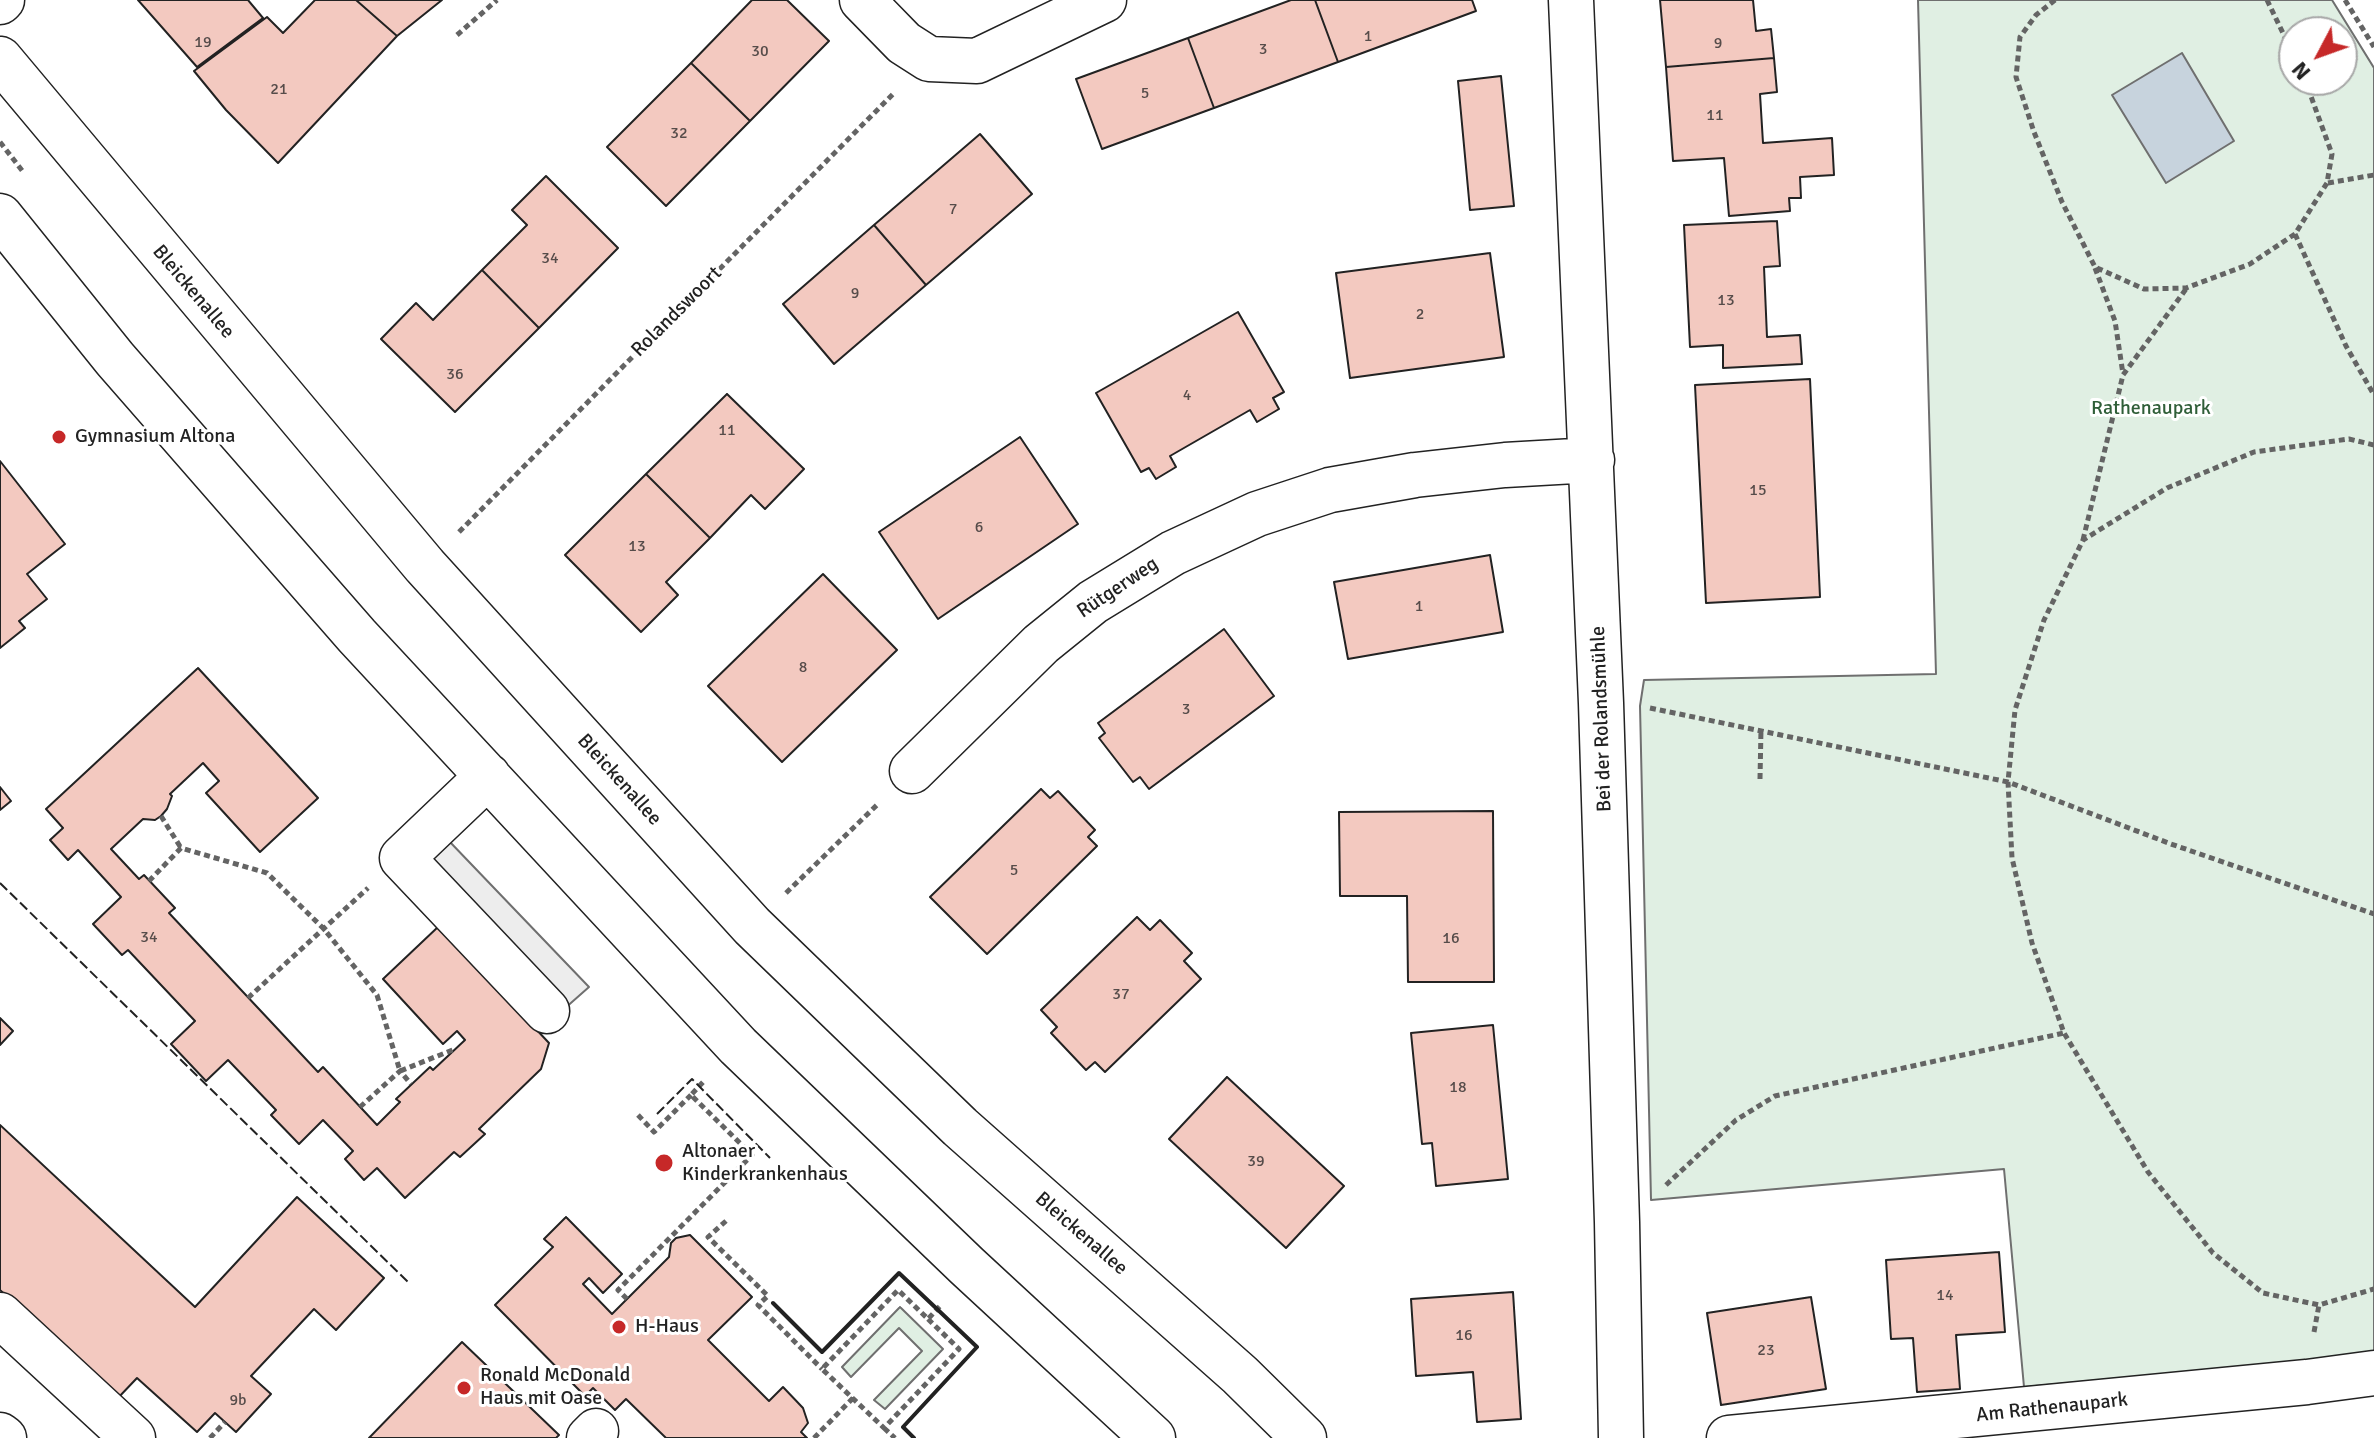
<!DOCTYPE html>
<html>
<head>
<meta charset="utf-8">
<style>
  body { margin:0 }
  #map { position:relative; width:2374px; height:1438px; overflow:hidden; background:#fff; font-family:Signika,sans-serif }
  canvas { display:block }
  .north { position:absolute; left:2278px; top:16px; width:80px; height:80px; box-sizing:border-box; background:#fff; border:2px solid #a7a7a7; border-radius:50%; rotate:229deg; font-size:22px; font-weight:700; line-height:32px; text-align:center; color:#222 }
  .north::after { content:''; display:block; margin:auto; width:28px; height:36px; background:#c62828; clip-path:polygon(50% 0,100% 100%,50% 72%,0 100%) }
</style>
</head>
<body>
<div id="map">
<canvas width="2374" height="1438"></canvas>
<div class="north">N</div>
</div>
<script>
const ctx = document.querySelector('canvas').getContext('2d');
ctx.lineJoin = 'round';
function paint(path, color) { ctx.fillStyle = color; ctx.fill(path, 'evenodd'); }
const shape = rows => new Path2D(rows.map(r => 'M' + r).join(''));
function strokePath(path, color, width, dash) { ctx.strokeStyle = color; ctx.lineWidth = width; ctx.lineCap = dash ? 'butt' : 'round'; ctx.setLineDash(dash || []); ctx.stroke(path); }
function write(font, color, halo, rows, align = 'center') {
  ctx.font = font + ' Signika,sans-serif'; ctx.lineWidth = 6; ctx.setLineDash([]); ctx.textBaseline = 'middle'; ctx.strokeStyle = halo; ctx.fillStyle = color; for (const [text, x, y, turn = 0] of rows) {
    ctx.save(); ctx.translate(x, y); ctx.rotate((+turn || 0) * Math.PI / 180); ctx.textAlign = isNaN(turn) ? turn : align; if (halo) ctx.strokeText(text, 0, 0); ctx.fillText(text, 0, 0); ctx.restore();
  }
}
const green = shape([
  [1918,0,2332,0,2374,68,2374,1352,2309,1361,2024,1387,2004,1169,1651,1200,1640,706,1644,680,1936,674,1918,0],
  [2294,32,2342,32,2342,80,2294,80,2294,32],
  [900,1307,943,1349,885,1409,874,1400,922,1351,899,1328,851,1377,842,1367,900,1307]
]);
const parking = shape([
  [449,841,589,987,538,1032,415,873,449,841]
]);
const water = shape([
  [2182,53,2234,141,2166,183,2112,95,2182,53]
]);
const building = shape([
  [138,0,248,0,263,18,197,67,138,0],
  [315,0,356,0,397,36,278,163,226,110,194,71,267,17,283,33,315,0],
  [356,0,442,0,397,36,356,0],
  [752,0,787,0,829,41,750,121,691,63,752,0],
  [1291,0,1315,0,1338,62,1214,108,1188,38,1291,0],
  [1315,0,1472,0,1476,11,1338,62,1315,0],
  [1660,0,1753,0,1756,31,1771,29,1774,58,1666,67,1660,0],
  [1188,38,1214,108,1102,149,1076,79,1188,38],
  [1774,58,1777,92,1760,94,1763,143,1832,138,1834,175,1800,177,1801,198,1789,198,1790,211,1729,216,1724,158,1673,161,1666,67,1774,58],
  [691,63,750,121,666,206,607,147,691,63],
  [1501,76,1514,206,1470,210,1458,81,1501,76],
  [980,134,1032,194,926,285,874,225,980,134],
  [546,176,618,248,539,328,482,270,527,225,512,210,546,176],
  [1777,221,1780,266,1764,267,1767,337,1800,335,1802,364,1723,368,1723,345,1690,347,1684,225,1777,221],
  [874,225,926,285,834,364,783,304,874,225],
  [1490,253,1504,357,1350,378,1336,273,1490,253],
  [482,270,539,328,455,412,381,339,416,303,433,320,482,270],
  [1238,312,1284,392,1273,398,1279,409,1257,422,1250,410,1170,456,1176,467,1156,479,1149,468,1141,472,1096,393,1238,312],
  [1810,379,1820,597,1706,603,1695,385,1810,379],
  [727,394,804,469,765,509,751,495,710,538,646,474,727,394],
  [1020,437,1078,524,938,619,879,532,1020,437],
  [0,461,65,544,27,574,47,599,19,621,25,628,0,648,0,461],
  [646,474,710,538,666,582,678,595,641,632,565,555,646,474],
  [1490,555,1503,632,1348,659,1334,582,1490,555],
  [823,574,897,650,782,762,708,686,823,574],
  [1224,629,1274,696,1149,789,1140,777,1133,782,1099,738,1105,733,1098,723,1224,629],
  [198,668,318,798,260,852,206,793,219,781,203,763,170,794,172,796,167,809,161,816,155,820,143,819,111,849,139,879,144,875,175,908,169,913,318,1072,323,1067,377,1125,400,1102,396,1099,430,1067,433,1070,465,1040,457,1031,443,1044,383,979,439,926,549,1043,541,1069,479,1129,485,1134,460,1157,454,1152,405,1198,377,1168,364,1180,345,1159,353,1151,323,1120,299,1144,271,1115,276,1110,228,1060,206,1081,171,1044,195,1021,128,950,122,955,93,924,121,897,78,850,68,860,50,840,63,828,46,809,198,668],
  [0,787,11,801,0,810,0,787],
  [1041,789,1050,798,1058,791,1095,830,1088,837,1097,846,987,954,930,897,1041,789],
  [1493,811,1494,982,1408,982,1407,896,1340,896,1339,812,1493,811],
  [1137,917,1150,930,1160,920,1192,953,1184,961,1201,979,1105,1072,1095,1062,1086,1070,1051,1033,1057,1027,1041,1010,1137,917],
  [0,1018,13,1031,0,1045,0,1018],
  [1493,1025,1508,1179,1436,1186,1432,1143,1422,1144,1411,1033,1493,1025],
  [1227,1077,1344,1186,1286,1248,1169,1139,1227,1077],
  [0,1125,195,1307,297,1197,384,1278,336,1330,314,1309,251,1376,271,1394,236,1432,215,1413,197,1432,137,1378,117,1399,0,1290,0,1125],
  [566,1217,622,1274,603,1293,589,1278,583,1284,612,1314,669,1257,671,1243,676,1238,690,1235,752,1297,708,1340,769,1401,783,1387,803,1408,808,1423,801,1432,807,1438,666,1438,626,1399,615,1410,593,1388,585,1396,495,1305,553,1247,544,1239,566,1217],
  [1999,1252,2005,1332,1956,1335,1960,1389,1917,1392,1913,1338,1891,1339,1886,1260,1999,1252],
  [1513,1292,1521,1419,1477,1422,1473,1372,1416,1376,1411,1299,1513,1292],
  [1811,1297,1826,1389,1721,1405,1707,1313,1811,1297],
  [462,1342,559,1435,556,1438,369,1438,462,1342]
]);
const path = shape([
  [2055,0,2036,15,2020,37,2016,77,2034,132,2062,202,2095,267,2144,289,2186,288,2250,264,2295,234,2327,183,2332,154,2305,80],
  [2267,0,2294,56],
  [2345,0,2374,47],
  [457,35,497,0],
  [0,142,24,173],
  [2328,183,2374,175],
  [2295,234,2346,346,2374,395],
  [2095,268,2115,321,2123,374],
  [2374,445,2349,439,2254,452,2167,488,2083,540,2044,620,2015,710,2008,782,2012,858,2032,943,2064,1033,2148,1172,2213,1253,2263,1293,2319,1305,2374,1289],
  [459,532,894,93],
  [2083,540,2123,375,2186,289],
  [1650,708,2008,782,2171,844,2374,914],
  [1760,779,1761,729],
  [161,816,181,848],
  [149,881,181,848,267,873,324,929,377,995,400,1071,455,1049],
  [786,893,879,803],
  [248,998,368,888],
  [360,1107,400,1071,411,1084],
  [638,1115,654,1132,691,1095],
  [1666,1185,1736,1120,1775,1096,2064,1033],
  [726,1221,708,1237,768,1296,758,1305,822,1369],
  [627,1299,618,1290,752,1155,691,1095,704,1081],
  [928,1319,959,1349,884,1428,822,1369,898,1290,928,1319,941,1305],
  [2314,1332,2319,1305],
  [884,1428,895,1438],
  [210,1438,225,1422],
  [814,1438,853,1398]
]);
const minor = shape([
  [862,0,904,43,929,59,977,61,1104,0],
  [1571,0,1601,703,1617,1222,1621,1438],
  [0,2,2,0],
  [0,59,425,566,752,926,960,1127,1240,1375,1304,1438],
  [0,216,115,359,357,636,738,1046,967,1266,1153,1438],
  [912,771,1041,644,1093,602,1173,553,1257,514,1330,490,1415,475,1505,465,1592,460],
  [488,776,402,858,547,1011],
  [0,1315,133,1438],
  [0,1435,4,1438],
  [589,1438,596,1431],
  [1729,1438,2307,1382,2374,1373]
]);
const fence = shape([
  [0,883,409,1283],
  [657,1114,692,1079,770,1158]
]);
const wall = shape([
  [773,1303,822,1352,899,1273,937,1309,977,1347,903,1427,914,1438]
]);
const markers = [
  [59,437,8,"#c62828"],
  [664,1163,10,"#c62828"],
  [619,1327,8,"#c62828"],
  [464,1388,8,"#c62828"]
];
const numberNames = [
  ["1",1368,37],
  ["19",203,43],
  ["9",1718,44],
  ["3",1263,50],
  ["30",760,52],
  ["21",279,90],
  ["5",1145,94],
  ["11",1715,116],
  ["32",679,134],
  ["7",953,210],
  ["34",550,259],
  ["9",855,294],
  ["13",1726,301],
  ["2",1420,315],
  ["36",455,375],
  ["4",1187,396],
  ["11",727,431],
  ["15",1758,491],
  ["6",979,528],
  ["13",637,547],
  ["1",1419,607],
  ["8",803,668],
  ["3",1186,710],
  ["5",1014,871],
  ["34",149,938],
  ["16",1451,939],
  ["37",1121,995],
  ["18",1458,1088],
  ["39",1256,1162],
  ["14",1945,1296],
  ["16",1464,1336],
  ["23",1766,1351],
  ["9b",238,1401]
];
const streetNames = [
  ["Bleickenallee",193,292,50],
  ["Rolandswoort",677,312,-45],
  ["Rütgerweg",1118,588,-34],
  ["Bei der Rolandsmühle",1602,719,-92],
  ["Bleickenallee",619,780,48],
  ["Bleickenallee",1081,1234,41],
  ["Am Rathenaupark",2052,1408,-6]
];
const parkNames = [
  ["Rathenaupark",2151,409]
];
const poiNames = [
  ["Gymnasium Altona",75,437],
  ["Altonaer",682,1152],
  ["Kinderkrankenhaus",682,1175],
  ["H-Haus",635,1327],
  ["Ronald McDonald",480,1376],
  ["Haus mit Oase",480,1399]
];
paint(green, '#e0efe3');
strokePath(green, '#6f6f6f', 2);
paint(parking, '#ededed');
strokePath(parking, '#6f6f6f', 2);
paint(water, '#c7d3dd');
strokePath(water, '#6f6f6f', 2);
paint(building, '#f3c9c0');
strokePath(building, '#222', 2);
strokePath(minor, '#222', 47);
strokePath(path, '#646464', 5, [6, 4]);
strokePath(minor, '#fff', 44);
strokePath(fence, '#222', 2, [10, 4]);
strokePath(wall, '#222', 4);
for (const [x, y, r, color] of markers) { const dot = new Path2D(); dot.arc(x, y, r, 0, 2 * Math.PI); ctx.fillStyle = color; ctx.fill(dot); strokePath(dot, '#fff', 3); }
write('16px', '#564c4a', null, numberNames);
write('20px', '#222', '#fff', streetNames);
write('20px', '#2f5e38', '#fff', parkNames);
write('20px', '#222', '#fff', poiNames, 'left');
</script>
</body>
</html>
